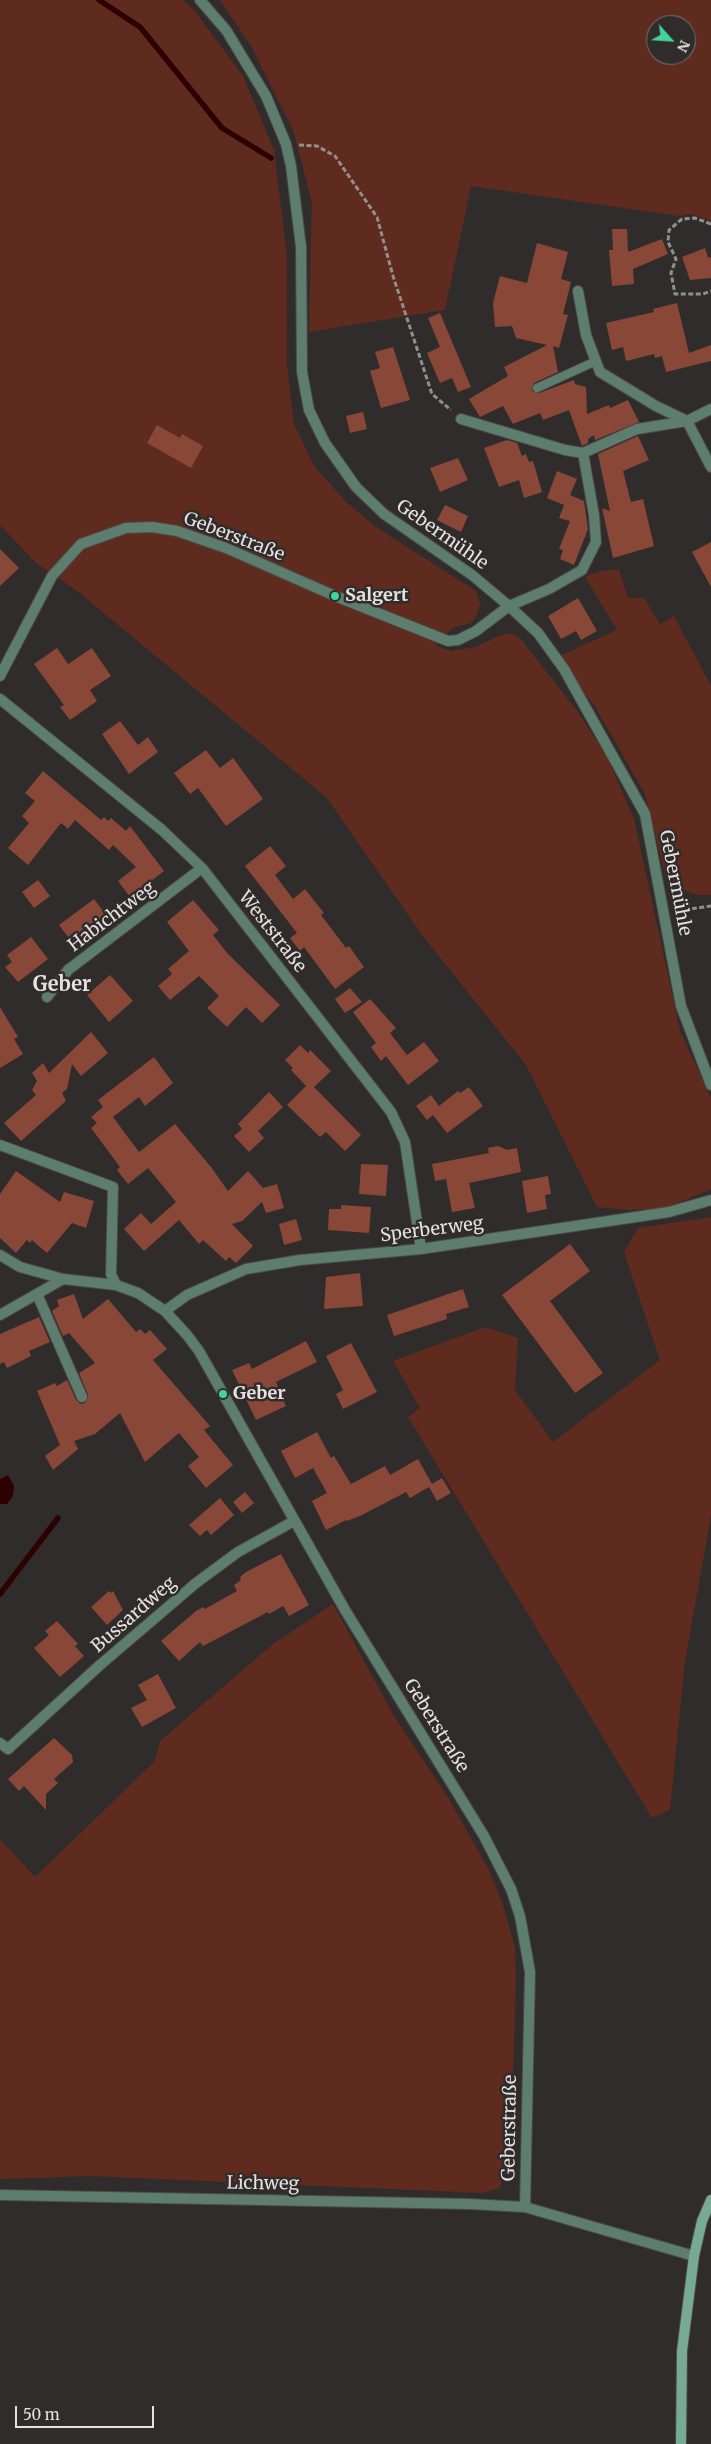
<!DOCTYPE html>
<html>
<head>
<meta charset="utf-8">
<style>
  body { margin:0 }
  #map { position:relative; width:711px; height:2444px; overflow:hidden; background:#302c2b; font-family:Merriweather,serif }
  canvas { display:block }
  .north { position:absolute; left:646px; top:15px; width:50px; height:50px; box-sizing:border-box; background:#302c2b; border:1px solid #787473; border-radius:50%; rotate:116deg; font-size:14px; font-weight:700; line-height:20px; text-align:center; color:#e4e1e0 }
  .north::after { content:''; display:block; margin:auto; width:18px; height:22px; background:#42d4a0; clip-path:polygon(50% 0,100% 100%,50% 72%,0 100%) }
  .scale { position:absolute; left:15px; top:2406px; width:139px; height:22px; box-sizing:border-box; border:2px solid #e4e1e0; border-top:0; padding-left:6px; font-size:15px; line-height:18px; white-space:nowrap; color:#e4e1e0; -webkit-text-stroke:4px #302c2b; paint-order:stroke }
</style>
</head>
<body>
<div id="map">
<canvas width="711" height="2444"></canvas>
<div class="north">N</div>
<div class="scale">50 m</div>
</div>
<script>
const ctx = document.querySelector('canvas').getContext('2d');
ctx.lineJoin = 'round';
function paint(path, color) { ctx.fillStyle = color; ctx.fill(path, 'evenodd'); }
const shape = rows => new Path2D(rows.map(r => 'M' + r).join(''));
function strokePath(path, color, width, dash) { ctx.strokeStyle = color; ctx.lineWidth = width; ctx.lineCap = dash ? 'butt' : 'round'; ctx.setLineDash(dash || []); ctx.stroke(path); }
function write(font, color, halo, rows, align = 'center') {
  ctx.font = font + ' Merriweather,serif'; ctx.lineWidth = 5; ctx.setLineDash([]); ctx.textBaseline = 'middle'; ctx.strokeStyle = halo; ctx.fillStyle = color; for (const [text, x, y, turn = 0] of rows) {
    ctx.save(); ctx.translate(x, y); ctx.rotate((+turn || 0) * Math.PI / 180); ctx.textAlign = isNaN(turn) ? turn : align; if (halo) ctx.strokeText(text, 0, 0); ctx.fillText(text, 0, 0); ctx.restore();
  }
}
const green = shape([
  [0,0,183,0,194,10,243,76,274,150,287,257,287,366,294,424,314,466,347,503,376,527,476,591,480,603,477,615,471,623,452,628,436,646,451,651,476,647,498,636,511,633,520,638,578,712,607,757,634,819,680,1031,711,1098,711,1189,666,1208,630,1210,597,1207,526,1065,422,935,327,798,76,590,36,563,0,525],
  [220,0,711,0,711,221,691,214,679,216,471,186,445,310,309,332,312,202,293,130,251,46],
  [656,25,686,25,686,55,656,55],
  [619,569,628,598,644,598,660,624,674,616,711,686,711,895,699,895,668,886,645,794,593,703,553,659,617,630,585,577,600,571],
  [711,1217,711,1515,685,1662,670,1810,652,1818,408,1417,420,1408,393,1361,485,1327,518,1338,515,1390,553,1442,660,1360,624,1252,638,1228],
  [333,1604,394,1716,449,1799,490,1872,502,1902,515,1947,516,1978,510,2167,499,2188,483,2193,92,2176,0,2179,0,1839,35,1877,155,1761,160,1741,273,1644]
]);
const water = shape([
  [8,1475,14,1486,13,1496,7,1504,0,1504,0,1479]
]);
const stream = shape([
  [99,0,140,27,222,128,271,158],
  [0,1594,58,1518]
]);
const building = shape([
  [612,229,627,229,628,252,662,239,668,254,633,269,634,284,612,286,609,250,613,250],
  [537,243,568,252,561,279,571,282,563,314,568,315,559,348,553,346,558,372,534,383,532,391,539,393,574,380,575,384,586,387,587,414,609,405,610,408,628,400,639,422,595,440,594,435,588,439,588,443,582,446,569,410,543,420,540,413,513,424,503,406,480,417,469,399,508,376,504,367,547,345,516,338,512,326,495,327,493,303,500,276,527,283],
  [705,248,708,257,711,258,711,278,690,280,682,257],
  [677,303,689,353,711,345,711,361,666,372,662,356,655,358,654,354,626,361,623,347,612,350,606,323,654,312,653,309],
  [440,313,471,387,458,392,452,378,440,383,427,353,440,347,428,318],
  [393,347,410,400,381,408,370,371,380,368,375,352],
  [363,412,367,429,350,433,346,416],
  [157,425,180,438,182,434,203,446,191,468,147,443],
  [638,436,649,460,623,471,631,502,643,499,654,546,613,558,602,508,610,511,598,454],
  [507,440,517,443,522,456,526,454,529,462,533,461,542,492,524,498,519,480,499,487,484,448],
  [458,458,468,480,440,492,430,468],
  [557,471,577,479,570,495,584,501,588,529,574,565,560,559,563,550,559,549,570,521,559,518,564,505,547,498],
  [445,505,468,516,461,532,437,520],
  [711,542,711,587,692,552],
  [0,549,19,568,0,586],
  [578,598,597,631,581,640,576,631,561,639,548,616],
  [57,648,68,664,92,648,111,676,90,690,97,701,70,720,60,707,64,705,34,664],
  [120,721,138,745,148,737,158,752,129,774,102,734],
  [206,750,220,768,233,758,263,799,226,826,198,788,190,794,174,773],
  [43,771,101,820,104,817,108,821,111,818,126,831,130,826,164,871,130,897,118,881,136,867,113,845,109,850,75,820,68,829,61,823,28,865,8,848,29,823,22,816,35,801,25,793],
  [270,846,286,866,275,875,293,899,305,889,324,913,321,915,346,948,349,946,364,967,335,989,304,947,300,951,290,938,297,933,245,866],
  [38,880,50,896,34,908,22,892],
  [94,899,106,915,71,941,59,925],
  [193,900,219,930,213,935,228,954,280,1005,262,1023,246,1007,227,1027,207,1008,219,996,199,976,170,1000,158,986,172,974,168,969,189,951,167,922],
  [31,937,48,959,18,982,5,967,12,962,7,955],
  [110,975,133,1001,109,1022,87,995],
  [350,988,362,1002,345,1013,335,999],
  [370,999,396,1028,390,1033,407,1055,424,1042,439,1061,408,1085,386,1056,381,1061,371,1047,376,1043,353,1012],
  [0,1007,18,1037,14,1039,23,1054,0,1068],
  [91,1032,108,1053,81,1076,72,1064,67,1089,62,1093,66,1101,21,1141,4,1123,36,1095,32,1090,37,1081,32,1073,43,1063,49,1073],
  [300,1045,308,1053,310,1050,331,1071,314,1087,361,1135,345,1151,326,1132,320,1137,287,1105,306,1086,291,1070,293,1068,285,1060],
  [154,1057,173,1083,145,1106,139,1097,113,1117,139,1152,175,1124,211,1167,228,1191,248,1171,263,1188,277,1184,284,1208,266,1213,262,1202,242,1221,232,1224,253,1246,236,1263,229,1257,226,1261,203,1240,199,1244,179,1220,144,1251,124,1229,141,1213,151,1224,176,1202,148,1168,128,1184,117,1170,120,1167,91,1128,97,1123,91,1117,103,1107,98,1100],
  [469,1087,483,1106,447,1133,433,1115,427,1120,416,1106,431,1095,439,1106,458,1091,460,1093],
  [269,1092,283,1107,258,1131,264,1138,249,1152,234,1136,242,1129,238,1124],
  [498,1146,507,1150,517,1148,521,1172,469,1183,475,1208,452,1212,446,1179,435,1181,432,1164,489,1153,488,1148],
  [361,1164,388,1165,386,1196,359,1194],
  [16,1171,60,1202,64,1192,94,1201,86,1228,72,1223,47,1253,32,1240,30,1243,27,1240,16,1253,0,1238,0,1194],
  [548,1176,551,1194,545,1195,547,1209,527,1213,522,1181],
  [341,1205,371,1207,369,1233,328,1230,329,1209,341,1209],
  [296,1219,302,1240,284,1245,279,1224],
  [570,1244,590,1271,550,1301,603,1373,575,1393,502,1295],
  [360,1273,363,1306,324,1309,326,1277],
  [463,1289,469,1307,446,1314,447,1319,394,1336,387,1315],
  [74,1294,83,1319,108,1299,136,1332,140,1329,145,1334,150,1330,167,1349,153,1360,210,1426,204,1430,233,1465,206,1488,188,1466,199,1457,179,1433,145,1462,120,1413,95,1434,74,1441,78,1449,53,1470,45,1456,60,1445,37,1391,55,1383,57,1386,67,1380,76,1400,81,1404,85,1403,88,1395,79,1373,95,1363,69,1333,63,1336,52,1311,59,1306,57,1300],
  [39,1317,50,1342,29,1351,31,1356,7,1368,4,1362,0,1364,0,1334],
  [306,1341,317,1362,276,1382,286,1406,256,1420,232,1370,249,1363,252,1369],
  [351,1343,377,1392,343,1409,336,1394,343,1390,326,1356],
  [317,1432,331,1458,334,1456,351,1484,385,1466,390,1475,418,1459,432,1484,442,1478,451,1493,437,1501,429,1487,410,1498,406,1492,362,1515,347,1521,346,1520,326,1530,312,1501,327,1493,313,1468,295,1478,281,1451],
  [245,1492,254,1503,242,1513,233,1502],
  [220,1498,234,1515,211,1535,207,1530,200,1536,189,1525],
  [281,1554,309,1605,289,1616,283,1606,269,1614,268,1612,203,1646,200,1642,179,1661,161,1641,196,1611,203,1607,205,1609,237,1591,234,1585,241,1580,240,1577,246,1572],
  [109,1591,111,1593,113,1591,123,1610,107,1625,91,1607],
  [57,1621,78,1644,75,1646,84,1656,60,1677,34,1648,49,1635,45,1631],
  [158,1674,176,1708,142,1727,131,1708,147,1700,138,1685],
  [54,1738,72,1755,73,1762,54,1779,58,1783,46,1794,46,1810,24,1786,19,1791,8,1779]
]);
const path = shape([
  [299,145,317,146,335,156,377,217,393,276,432,394,451,410],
  [711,224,695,218,682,219,669,230,668,242,676,259,671,273,675,294,703,294,711,291],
  [677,911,711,906]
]);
const lane = shape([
  [537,388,596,361]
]);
const street = shape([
  [200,0,226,30,266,96,286,144,291,166,301,247,302,372,309,410,325,443,356,487,384,514,472,575,509,606,538,633,564,669,645,814,681,1006,711,1085],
  [578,291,586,335,600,372,656,406,687,421,711,467],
  [461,419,565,450,583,453,637,429,687,421,711,409],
  [0,676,52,576,81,544,126,528,152,527,177,531,226,548,335,596,448,641,458,640,476,631,509,606,549,589,582,570,596,542,594,515,583,453],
  [0,699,162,830,202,868,391,1112,405,1142,421,1249],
  [47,997,68,970,202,868],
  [0,1145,113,1187,111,1274,116,1285],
  [0,1255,20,1267,63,1279,116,1285,138,1293,165,1311,187,1335,199,1351,345,1610,484,1836,511,1889,520,1916,530,1972,525,2207],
  [37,1294,82,1397],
  [165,1311,187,1295,246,1269,300,1260,421,1249,669,1212,711,1200],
  [0,1315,63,1279],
  [0,1743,8,1749,100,1665,196,1583,238,1552,294,1521],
  [0,2195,470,2204,525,2207,694,2256]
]);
const secondary = shape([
  [681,2444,682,2351,694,2256,702,2221,711,2200]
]);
const markers = [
  [335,596,5,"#42d4a0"],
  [223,1394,5,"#42d4a0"]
];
const streetNames = [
  ["Gebermühle",442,535,35],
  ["Geberstraße",234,537,21],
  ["Gebermühle",675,883,79],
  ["Habichtweg",112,917,-37],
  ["Weststraße",272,932,52],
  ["Sperberweg",432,1230,-7],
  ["Bussardweg",134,1615,-41],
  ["Geberstraße",436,1726,58],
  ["Geberstraße",510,2128,-89],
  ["Lichweg",263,2184,1]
];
const poiNames = [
  ["Salgert",345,596],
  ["Geber",233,1394]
];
const quarterNames = [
  ["Geber",62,985]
];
paint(green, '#5f2b1f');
paint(water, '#2c0100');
strokePath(stream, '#2c0100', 5.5);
paint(building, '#894737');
strokePath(lane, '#4d4948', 10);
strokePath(street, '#4d4948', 12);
strokePath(secondary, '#4d4948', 12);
strokePath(path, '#938f8e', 3, [5, 2.5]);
strokePath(lane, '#5d7d6f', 8);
strokePath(street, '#5d7d6f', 10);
strokePath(secondary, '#77aa93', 10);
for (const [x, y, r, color] of markers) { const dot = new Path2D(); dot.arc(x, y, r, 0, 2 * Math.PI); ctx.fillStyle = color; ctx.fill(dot); strokePath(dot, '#302c2b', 2); }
write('18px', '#e4e1e0', '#302c2b', streetNames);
write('bold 18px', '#e4e1e0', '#302c2b', poiNames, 'left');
write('bold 20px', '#e4e1e0', '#302c2b', quarterNames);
</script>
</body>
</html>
